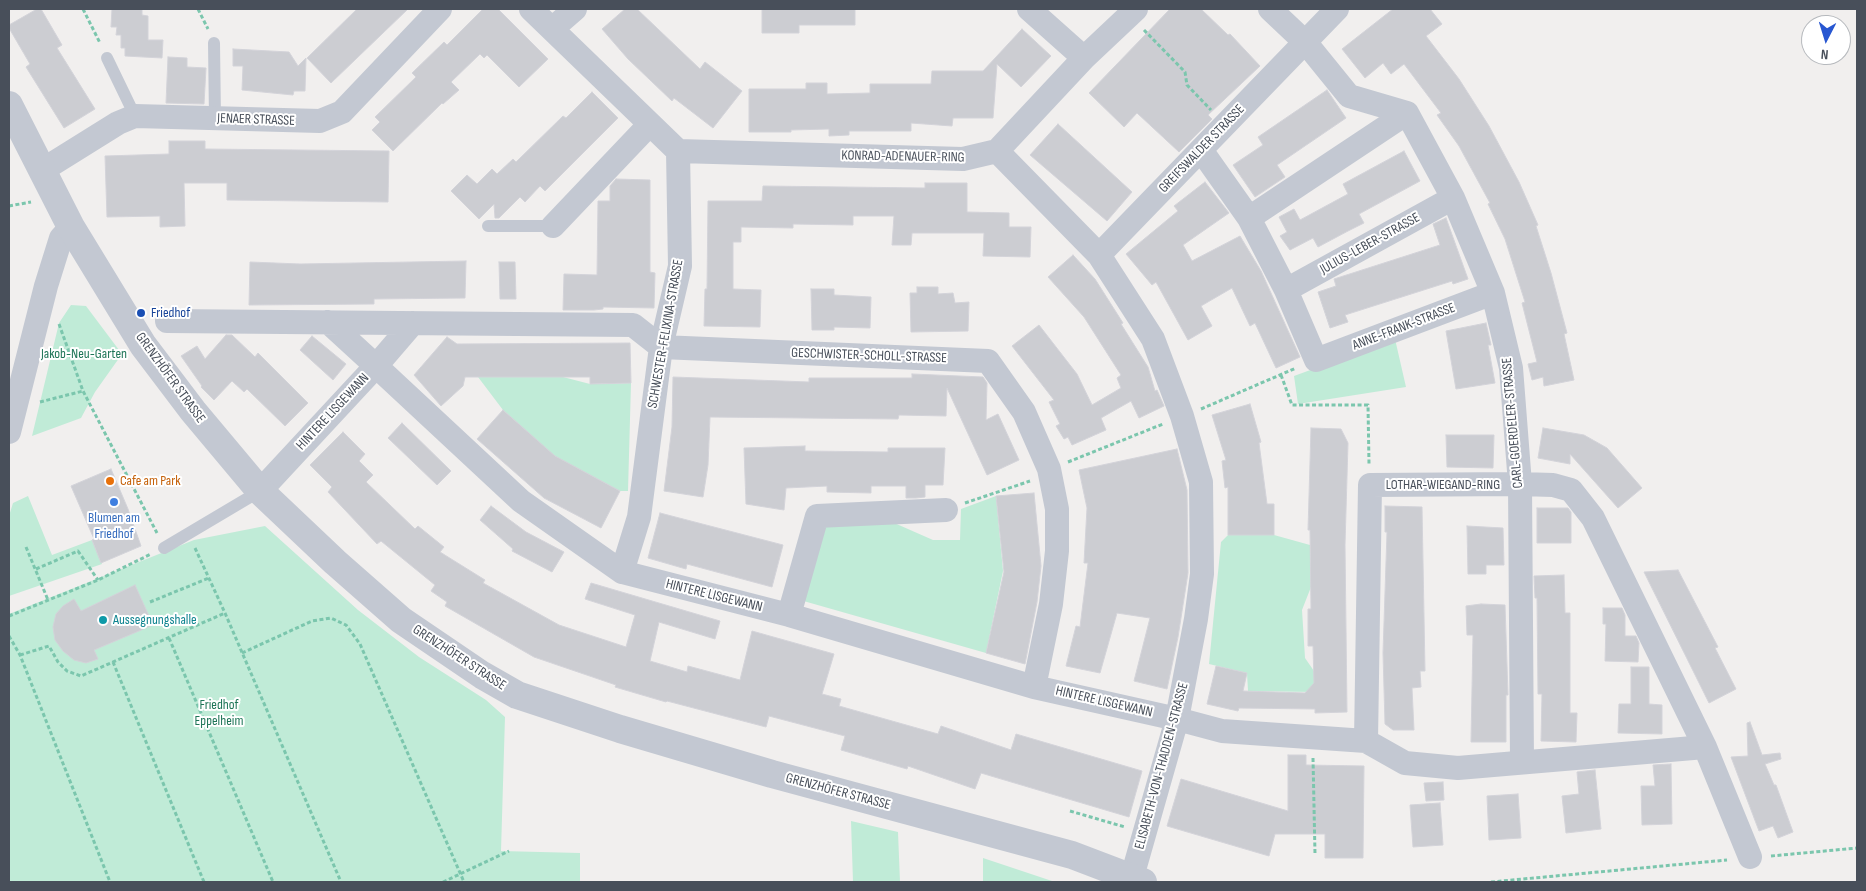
<!DOCTYPE html>
<html>
<head>
<meta charset="utf-8">
<style>
  body { margin:0 }
  #map { position:relative; width:1866px; height:891px; overflow:hidden; background:#f1efee; font-family:"Sofia Sans Condensed",sans-serif }
  canvas { display:block }
  .frame { position:absolute; inset:0; border:10px solid #484f5a; pointer-events:none }
  .north { position:absolute; left:1801px; top:15px; width:50px; height:50px; box-sizing:border-box; background:#fff; border:1px solid #b6b9bd; border-radius:50%; rotate:185deg; font-size:14px; font-weight:700; line-height:20px; text-align:center; color:#484f5a }
  .north::after { content:''; display:block; margin:auto; width:18px; height:22px; background:#2857d1; clip-path:polygon(50% 0,100% 100%,50% 72%,0 100%) }
</style>
</head>
<body>
<div id="map">
<canvas width="1866" height="891"></canvas>
<div class="frame"></div>
<div class="north">N</div>
</div>
<script>
const ctx = document.querySelector('canvas').getContext('2d');
ctx.lineJoin = 'round';
function paint(path, color) { ctx.fillStyle = color; ctx.fill(path, 'evenodd'); }
const shape = rows => new Path2D(rows.map(r => 'M' + r).join(''));
function strokePath(path, color, width, dash) { ctx.strokeStyle = color; ctx.lineWidth = width; ctx.lineCap = dash ? 'butt' : 'round'; ctx.setLineDash(dash || []); ctx.stroke(path); }
function write(font, color, halo, rows, align = 'center') {
  ctx.font = font + ' "Sofia Sans Condensed",sans-serif'; ctx.lineWidth = 4; ctx.setLineDash([]); ctx.textBaseline = 'middle'; ctx.strokeStyle = halo; ctx.fillStyle = color; for (const [text, x, y, turn = 0] of rows) {
    ctx.save(); ctx.translate(x, y); ctx.rotate((+turn || 0) * Math.PI / 180); ctx.textAlign = isNaN(turn) ? turn : align; if (halo) ctx.strokeText(text, 0, 0); ctx.fillText(text, 0, 0); ctx.restore();
  }
}
const green = shape([
  [71,305,86,306,122,354,95,392,81,418,32,436,59,323],
  [1395,339,1406,387,1298,404,1294,376],
  [478,377,563,377,590,384,631,383,628,491,620,491,554,456,503,410],
  [28,496,52,555,92,540,102,564,9,596,9,516,13,503],
  [996,496,1003,571,986,653,800,600,825,520,892,522,933,540,960,540,961,509],
  [265,526,358,610,419,657,486,700,505,717,501,851,580,853,580,882,9,882,9,614,194,540],
  [1228,535,1274,535,1310,545,1311,587,1302,610,1305,658,1314,671,1314,692,1248,691,1247,673,1209,664,1221,542],
  [851,821,898,832,900,882,853,882],
  [983,858,1055,882,983,882]
]);
const building = shape([
  [37,9,41,9,62,45,57,48,95,109,64,128,26,67,30,64,9,28,9,25,37,9],
  [112,9,142,9,142,15,148,16,148,40,163,40,162,58,125,56,125,48,121,48,121,35,116,35,117,27,111,27,112,9],
  [357,9,408,9,331,83,307,58,357,9],
  [483,9,498,9,548,59,519,87,487,55,484,58,480,54,451,82,459,90,443,104,442,103,393,151,372,130,380,122,375,117,416,77,412,73,444,42,447,45,483,9],
  [625,9,637,9,700,69,705,62,742,91,713,128,674,98,672,101,628,59,602,29,625,9],
  [762,9,855,9,855,25,799,25,799,33,762,33,762,9],
  [1170,9,1201,9,1228,35,1230,34,1260,66,1208,115,1212,119,1179,152,1137,113,1124,127,1089,93,1170,9],
  [1393,9,1430,9,1442,24,1426,36,1459,79,1489,126,1519,182,1538,225,1536,226,1551,273,1567,333,1564,334,1574,380,1544,386,1543,377,1532,380,1528,364,1537,362,1522,303,1525,302,1505,239,1488,204,1490,203,1459,146,1437,115,1441,113,1404,64,1391,74,1383,63,1365,78,1342,49,1393,9],
  [1022,29,1051,56,1021,87,997,64,993,118,953,118,952,126,911,123,911,131,849,131,849,135,829,136,829,129,791,130,791,132,749,132,749,89,806,89,806,83,827,83,827,94,870,93,870,84,931,84,932,71,983,71,1022,29],
  [233,49,289,52,298,66,306,58,305,91,294,91,293,95,242,90,243,66,233,66,233,49],
  [168,57,187,58,187,67,206,68,204,104,166,103,168,57],
  [1327,90,1346,118,1277,165,1285,177,1255,197,1233,165,1263,145,1258,137,1327,90],
  [592,92,618,118,545,191,540,186,525,202,520,197,499,218,495,218,494,204,479,219,451,191,467,175,477,184,492,169,497,174,513,159,516,162,563,116,566,118,592,92],
  [1058,124,1132,192,1107,221,1030,155,1058,124],
  [169,141,205,141,205,149,389,151,388,202,227,200,227,183,184,183,185,226,160,227,160,216,107,217,105,156,169,154,169,141],
  [1404,151,1420,181,1359,214,1364,223,1348,231,1318,247,1313,238,1290,250,1280,236,1287,232,1279,217,1294,209,1300,220,1348,194,1343,184,1404,151],
  [616,179,650,180,650,272,655,273,654,308,603,307,603,309,594,310,563,310,564,274,597,275,598,201,610,201,610,186,616,179],
  [1205,182,1229,213,1183,245,1192,261,1240,236,1261,271,1300,357,1276,368,1255,323,1250,326,1232,288,1201,306,1212,326,1188,340,1156,282,1152,285,1126,254,1178,211,1174,206,1205,182],
  [925,183,967,183,967,212,1009,213,1009,227,1031,227,1030,257,983,256,984,233,912,233,911,245,892,245,894,216,853,216,853,225,793,224,793,228,741,227,741,242,733,242,733,289,761,290,760,327,704,326,705,289,707,289,708,201,762,201,763,186,925,188,925,183],
  [1446,218,1468,279,1453,284,1452,281,1345,315,1348,322,1330,328,1318,292,1336,286,1334,279,1440,245,1433,224,1446,218],
  [1073,255,1095,279,1123,323,1121,324,1148,367,1155,391,1157,390,1164,406,1139,418,1131,401,1101,418,1106,430,1072,445,1068,437,1064,439,1056,426,1060,424,1049,402,1054,400,1012,346,1039,325,1077,374,1092,405,1121,388,1117,378,1121,375,1084,317,1048,277,1073,255],
  [466,261,465,298,374,299,374,304,249,305,250,262,300,264,466,261],
  [499,262,515,262,516,299,500,299,499,262],
  [917,287,938,287,938,294,953,293,955,303,969,302,968,331,911,332,910,293,917,293,917,287],
  [811,289,834,289,834,295,871,297,870,328,834,327,834,330,812,330,811,289],
  [1486,323,1491,345,1488,345,1495,383,1456,389,1446,331,1486,323],
  [226,335,232,335,255,357,258,353,308,403,285,426,247,389,244,392,232,381,214,400,201,387,202,386,181,356,197,346,205,359,226,335],
  [312,336,346,364,333,380,300,350,312,336],
  [447,337,457,344,630,343,631,383,590,384,590,377,465,377,463,386,441,406,414,375,447,337],
  [912,374,983,377,987,383,986,420,998,414,1019,460,987,475,947,388,946,416,899,415,898,419,710,417,708,465,703,497,664,491,672,427,673,377,809,382,809,378,912,378,912,374],
  [1250,404,1261,442,1259,443,1267,504,1274,504,1274,535,1228,535,1228,487,1225,488,1222,461,1226,460,1212,415,1250,404],
  [503,410,555,456,620,491,601,528,544,498,477,439,503,410],
  [402,423,451,471,437,485,388,438,402,423],
  [1311,428,1341,429,1348,443,1345,545,1347,712,1315,713,1315,709,1239,708,1238,711,1207,704,1216,666,1247,673,1243,691,1305,693,1314,683,1313,646,1308,646,1308,609,1311,609,1310,530,1308,530,1311,428],
  [1543,428,1584,435,1607,448,1642,488,1618,508,1570,454,1570,464,1538,458,1543,428],
  [343,432,365,454,359,461,373,475,366,482,415,529,418,526,444,547,440,552,485,580,483,583,559,625,626,647,635,615,585,599,591,583,720,621,715,639,659,622,650,661,687,672,688,666,740,680,752,631,834,654,822,694,841,699,839,706,938,734,941,726,1011,750,1016,734,1142,771,1129,817,981,773,975,789,908,766,907,769,841,750,845,736,769,716,766,727,667,701,666,702,615,687,616,685,534,657,445,606,447,602,431,591,435,585,381,541,377,544,328,492,332,487,310,465,343,432],
  [1446,435,1494,435,1493,468,1447,467,1446,435],
  [805,446,805,451,888,452,888,448,945,448,943,485,925,485,925,497,916,498,906,498,906,486,871,486,871,493,827,492,827,486,786,488,784,510,746,504,744,448,805,446],
  [1177,449,1187,490,1188,573,1178,637,1167,689,1134,681,1150,618,1117,613,1100,673,1066,666,1076,626,1080,627,1088,563,1084,563,1087,508,1079,470,1177,449],
  [111,469,128,509,141,546,101,563,92,540,94,539,71,486,111,469],
  [1034,493,1041,566,1037,602,1025,664,986,653,1004,572,996,496,1034,493],
  [491,506,526,532,564,552,552,572,512,551,513,549,480,520,491,506],
  [1385,506,1422,507,1425,671,1420,671,1421,687,1412,688,1414,730,1393,730,1385,724,1383,653,1387,532,1385,532,1385,506],
  [1537,508,1568,508,1571,512,1571,543,1537,543,1537,508],
  [660,513,783,545,772,587,687,564,686,569,648,558,660,513],
  [1467,526,1503,528,1504,565,1486,565,1486,574,1468,574,1467,526],
  [1678,570,1718,647,1715,648,1736,689,1709,703,1644,572,1678,570],
  [1564,575,1565,613,1570,613,1570,713,1577,713,1576,742,1541,741,1542,694,1538,694,1537,598,1535,598,1534,576,1564,575],
  [135,585,153,625,94,650,98,659,86,663,74,660,63,651,55,640,53,627,56,614,63,606,74,599,81,611,135,585],
  [1481,604,1505,605,1508,695,1506,695,1506,742,1471,742,1473,635,1467,635,1466,606,1481,604],
  [1603,608,1622,608,1625,615,1625,636,1636,636,1639,643,1638,662,1605,661,1606,624,1603,624,1603,608],
  [1631,667,1649,667,1649,704,1662,705,1662,734,1618,733,1619,704,1631,704,1631,667],
  [1750,722,1762,755,1780,753,1781,759,1765,764,1774,785,1776,785,1793,832,1778,838,1773,826,1759,831,1731,757,1748,756,1747,723,1750,722],
  [1288,755,1306,755,1306,765,1364,766,1363,858,1325,858,1325,834,1275,834,1269,856,1167,826,1181,779,1288,811,1288,755],
  [1671,764,1672,824,1642,825,1641,786,1655,786,1653,765,1671,764],
  [1595,770,1601,829,1566,833,1562,796,1579,794,1577,772,1595,770],
  [1443,782,1444,800,1426,801,1424,783,1443,782],
  [1518,794,1521,838,1489,840,1487,796,1518,794],
  [1440,803,1443,845,1413,847,1410,805,1440,803]
]);
const path = shape([
  [83,9,100,43],
  [198,9,208,29],
  [1144,30,1185,72,1187,85,1211,110],
  [9,206,31,202],
  [59,324,83,391,157,533],
  [1281,375,1292,405,1368,405,1369,464],
  [40,402,83,391],
  [1201,409,1296,368],
  [1068,462,1163,424],
  [965,503,1030,481],
  [26,547,48,600],
  [195,548,225,613,341,882],
  [36,569,78,551,98,580],
  [150,602,209,578],
  [9,616,98,580,151,554],
  [9,636,20,655,110,882],
  [169,638,273,882],
  [242,653,312,621,331,618,346,625,360,644,464,882],
  [20,655,49,646,58,662,67,671,81,676,225,613],
  [113,662,204,882],
  [1313,758,1315,854],
  [1070,811,1125,827],
  [1771,856,1857,848],
  [443,882,509,851],
  [1491,882,1727,860]
]);
const service = shape([
  [214,43,215,119],
  [107,58,135,116],
  [488,226,553,226],
  [164,548,260,491]
]);
const minor = shape([
  [531,9,678,151,963,159,997,151,1084,58,1136,9],
  [1029,9,1084,58],
  [1270,9,1306,43,1349,96,1407,113,1453,198,1493,293,1511,368,1520,484,1522,762],
  [552,29,575,9],
  [1201,150,1249,218,1286,290,1316,360,1493,293],
  [997,151,1099,255,1153,339,1182,416,1201,482,1202,574,1196,619,1177,719,1132,877],
  [41,171,118,123,135,116,320,121,342,112,440,9],
  [1249,218,1407,113],
  [553,226,650,124],
  [1099,255,1337,9],
  [1286,290,1453,198],
  [167,321,633,325,661,347,988,361,1024,412,1049,469,1057,509,1057,551,1051,604,1034,687],
  [328,322,376,366,413,323],
  [9,432,46,286,61,238,71,227],
  [260,491,376,366,521,501,622,572,789,615,1034,687,1177,719,1222,731,1366,741,1405,763,1458,768,1705,747],
  [622,572,639,517,661,347,680,266,678,151],
  [789,615,817,516,946,510],
  [1366,741,1370,485,1520,484,1553,485,1571,490,1593,518,1705,747,1750,857]
]);
const tertiary = shape([
  [9,105,71,227,143,345,193,411,260,491,335,562,401,620,482,675,517,695,620,729,772,774,1072,855,1143,882]
]);
const markers = [
  [141,313,5,"#1a4fb4"],
  [110,481,5,"#e8710a"],
  [114,502,5,"#3f7fe0"],
  [103,620,5,"#0f9aa8"]
];
const streetNames = [
  ["JENAER STRASSE",256,120,2],
  ["GREIFSWALDER STRASSE",1202,149,-46],
  ["KONRAD-ADENAUER-RING",903,157,1],
  ["JULIUS-LEBER-STRASSE",1370,244,-29],
  ["ANNE-FRANK-STRASSE",1404,327,-21],
  ["SCHWESTER-FELIXINA-STRASSE",666,334,-80],
  ["GESCHWISTER-SCHOLL-STRASSE",869,356,2],
  ["GRENZHÖFER STRASSE",170,378,54],
  ["HINTERE LISGEWANN",333,412,-47],
  ["CARL-GOERDELER-STRASSE",1513,423,-95],
  ["LOTHAR-WIEGAND-RING",1443,485],
  ["HINTERE LISGEWANN",714,596,14],
  ["GRENZHÖFER STRASSE",459,658,33],
  ["HINTERE LISGEWANN",1104,702,13],
  ["ELISABETH-VON-THADDEN-STRASSE",1162,766,-75],
  ["GRENZHÖFER STRASSE",838,792,15]
];
const transitNames = [
  ["Friedhof",151,313]
];
const parkNames = [
  ["Jakob-Neu-Garten",84,354],
  ["Friedhof",219,705],
  ["Eppelheim",219,721]
];
const foodNames = [
  ["Cafe am Park",120,481]
];
const shopNames = [
  ["Blumen am",114,518],
  ["Friedhof",114,534]
];
const cultureNames = [
  ["Aussegnungshalle",113,620]
];
paint(green, '#c0ebd7');
paint(building, '#cccdd2');
strokePath(building, '#d3d3d9', 1);
strokePath(path, '#7bc6ad', 3, [4, 2.5]);
strokePath(service, '#c3c8d2', 12);
strokePath(minor, '#c3c8d2', 24);
strokePath(tertiary, '#c3c8d2', 28);
for (const [x, y, r, color] of markers) { const dot = new Path2D(); dot.arc(x, y, r, 0, 2 * Math.PI); ctx.fillStyle = color; ctx.fill(dot); strokePath(dot, '#fff', 2); }
write('14px', '#484f5a', '#fff', streetNames);
write('14px', '#164399', '#fff', transitNames, 'left');
write('14px', '#1e7557', '#fff', parkNames);
write('14px', '#c56008', '#fff', foodNames, 'left');
write('14px', '#366cbe', '#fff', shopNames);
write('14px', '#0d838f', '#fff', cultureNames, 'left');
</script>
</body>
</html>
